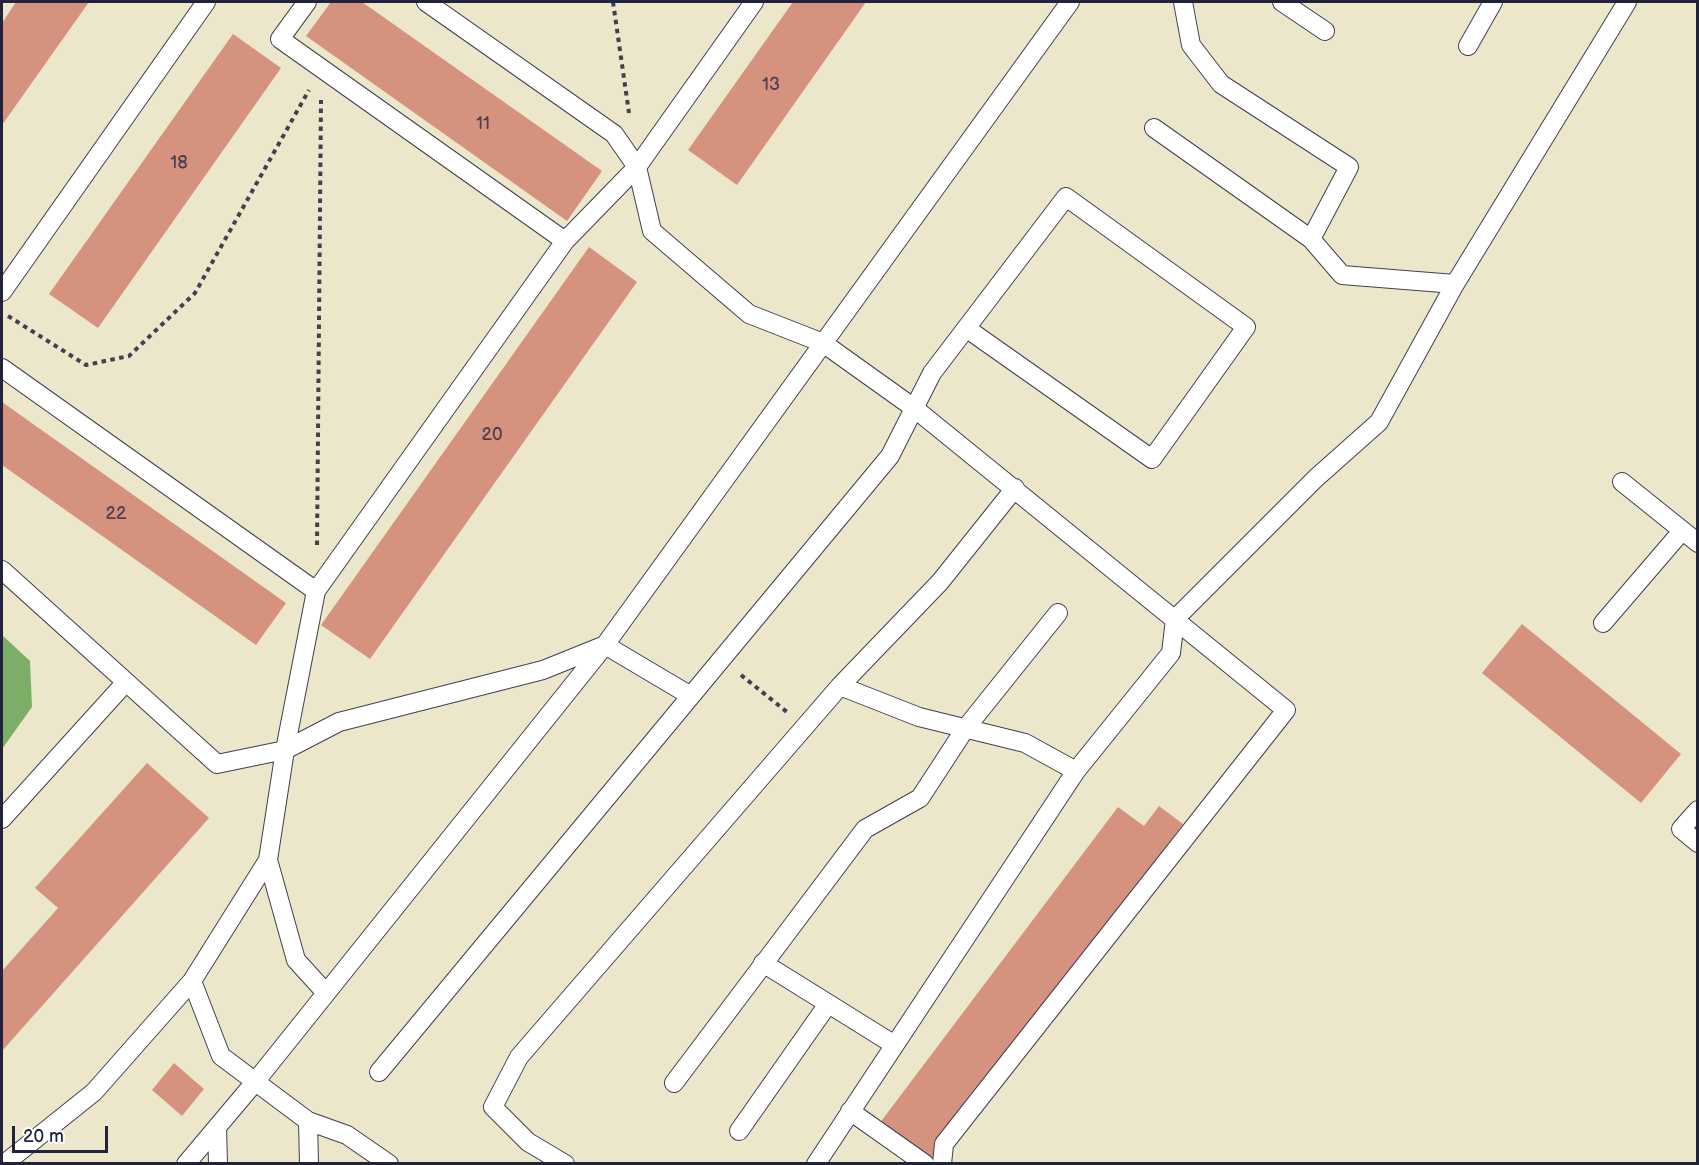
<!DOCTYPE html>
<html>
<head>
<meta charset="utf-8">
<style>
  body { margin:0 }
  #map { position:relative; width:1699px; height:1165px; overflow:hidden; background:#ece7cb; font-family:"Balsamiq Sans",sans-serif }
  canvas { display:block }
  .frame { position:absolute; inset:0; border:3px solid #22223b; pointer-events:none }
  .scale { position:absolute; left:12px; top:1126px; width:96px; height:27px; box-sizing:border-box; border:3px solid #22223b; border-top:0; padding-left:8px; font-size:18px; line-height:21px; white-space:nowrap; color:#22223b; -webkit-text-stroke:4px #fff; paint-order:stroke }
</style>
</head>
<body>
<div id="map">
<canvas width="1699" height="1165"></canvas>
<div class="frame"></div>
<div class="scale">20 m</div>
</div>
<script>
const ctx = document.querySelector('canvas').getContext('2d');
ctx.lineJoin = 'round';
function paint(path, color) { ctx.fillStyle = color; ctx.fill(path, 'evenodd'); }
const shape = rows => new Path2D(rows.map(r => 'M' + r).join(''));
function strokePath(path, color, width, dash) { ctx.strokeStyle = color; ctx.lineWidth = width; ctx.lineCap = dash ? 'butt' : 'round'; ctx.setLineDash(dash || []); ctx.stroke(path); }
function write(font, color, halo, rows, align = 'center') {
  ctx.font = font + ' "Balsamiq Sans",sans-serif'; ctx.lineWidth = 6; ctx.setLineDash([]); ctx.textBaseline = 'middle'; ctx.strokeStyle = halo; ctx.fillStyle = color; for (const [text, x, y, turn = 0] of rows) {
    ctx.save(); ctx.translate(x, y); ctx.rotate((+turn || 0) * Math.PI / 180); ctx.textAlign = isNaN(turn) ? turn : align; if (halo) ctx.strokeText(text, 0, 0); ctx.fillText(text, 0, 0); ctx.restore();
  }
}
const forest = shape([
  [2,635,30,661,32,707,2,749]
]);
const building = shape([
  [16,2,89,2,2,125,2,23],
  [331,2,362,2,602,171,567,221,306,36],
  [793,2,866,2,737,185,688,150],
  [233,34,281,68,98,328,49,294],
  [589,247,637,282,370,659,321,625],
  [2,402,286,603,256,645,2,465],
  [1522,624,1681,754,1641,803,1482,673],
  [147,763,209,818,2,1051,2,971,58,908,35,888],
  [1159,806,1183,824,929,1161,879,1124,1118,807,1144,826],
  [174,1063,204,1089,182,1116,152,1090]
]);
const path = shape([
  [613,2,629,113],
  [8,316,86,365,129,356,195,293,309,90],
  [317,545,321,100],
  [741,675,787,712]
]);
const lane = shape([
  [307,2,280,39,565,241],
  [426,2,614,134,637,167,652,231,749,314,823,343,914,408,1286,710,944,1144,942,1164],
  [1183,2,1191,45,1221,84,1349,167,1311,239],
  [1282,2,1325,31],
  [1468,46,1493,2],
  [1154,128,1311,239,1342,275,1455,284],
  [2,292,206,2],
  [2,368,316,591],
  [1622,482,1698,543],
  [2,570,217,764,285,750,339,722,543,670,605,645,691,696],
  [1603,623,1682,531],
  [840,686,919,717,1025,743,1076,771],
  [1698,810,1681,829,1698,843],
  [2,819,126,682],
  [268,860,296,960,326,993],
  [763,963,893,1044],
  [192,981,221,1056,308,1121,347,1135,389,1164],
  [379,1072,890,456,932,373,1066,197,1246,327,1152,459,966,328],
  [674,1083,865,829,920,798,965,729,1058,613],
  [850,1111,925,1164],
  [308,1121,309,1164],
  [217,1127,218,1164],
  [739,1131,828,1004],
  [4,1164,94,1092,192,981,268,860,285,750,316,591,565,241,637,167,754,2],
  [186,1164,255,1082,605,645,1070,2],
  [565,1164,528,1142,493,1107,519,1057,840,686,940,582,1015,488],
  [816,1164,1076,771,1171,653,1175,619,1316,478,1379,422,1455,284,1627,2]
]);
const numberNames = [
  ["13",771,85],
  ["11",483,124],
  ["18",179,163],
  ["20",492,435],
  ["22",116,514]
];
paint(forest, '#7dae68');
paint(building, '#d5937f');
strokePath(lane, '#404051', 20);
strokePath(path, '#404051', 4, [4.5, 4.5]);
strokePath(lane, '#fff', 18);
write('18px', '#4f3e4c', null, numberNames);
</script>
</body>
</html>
